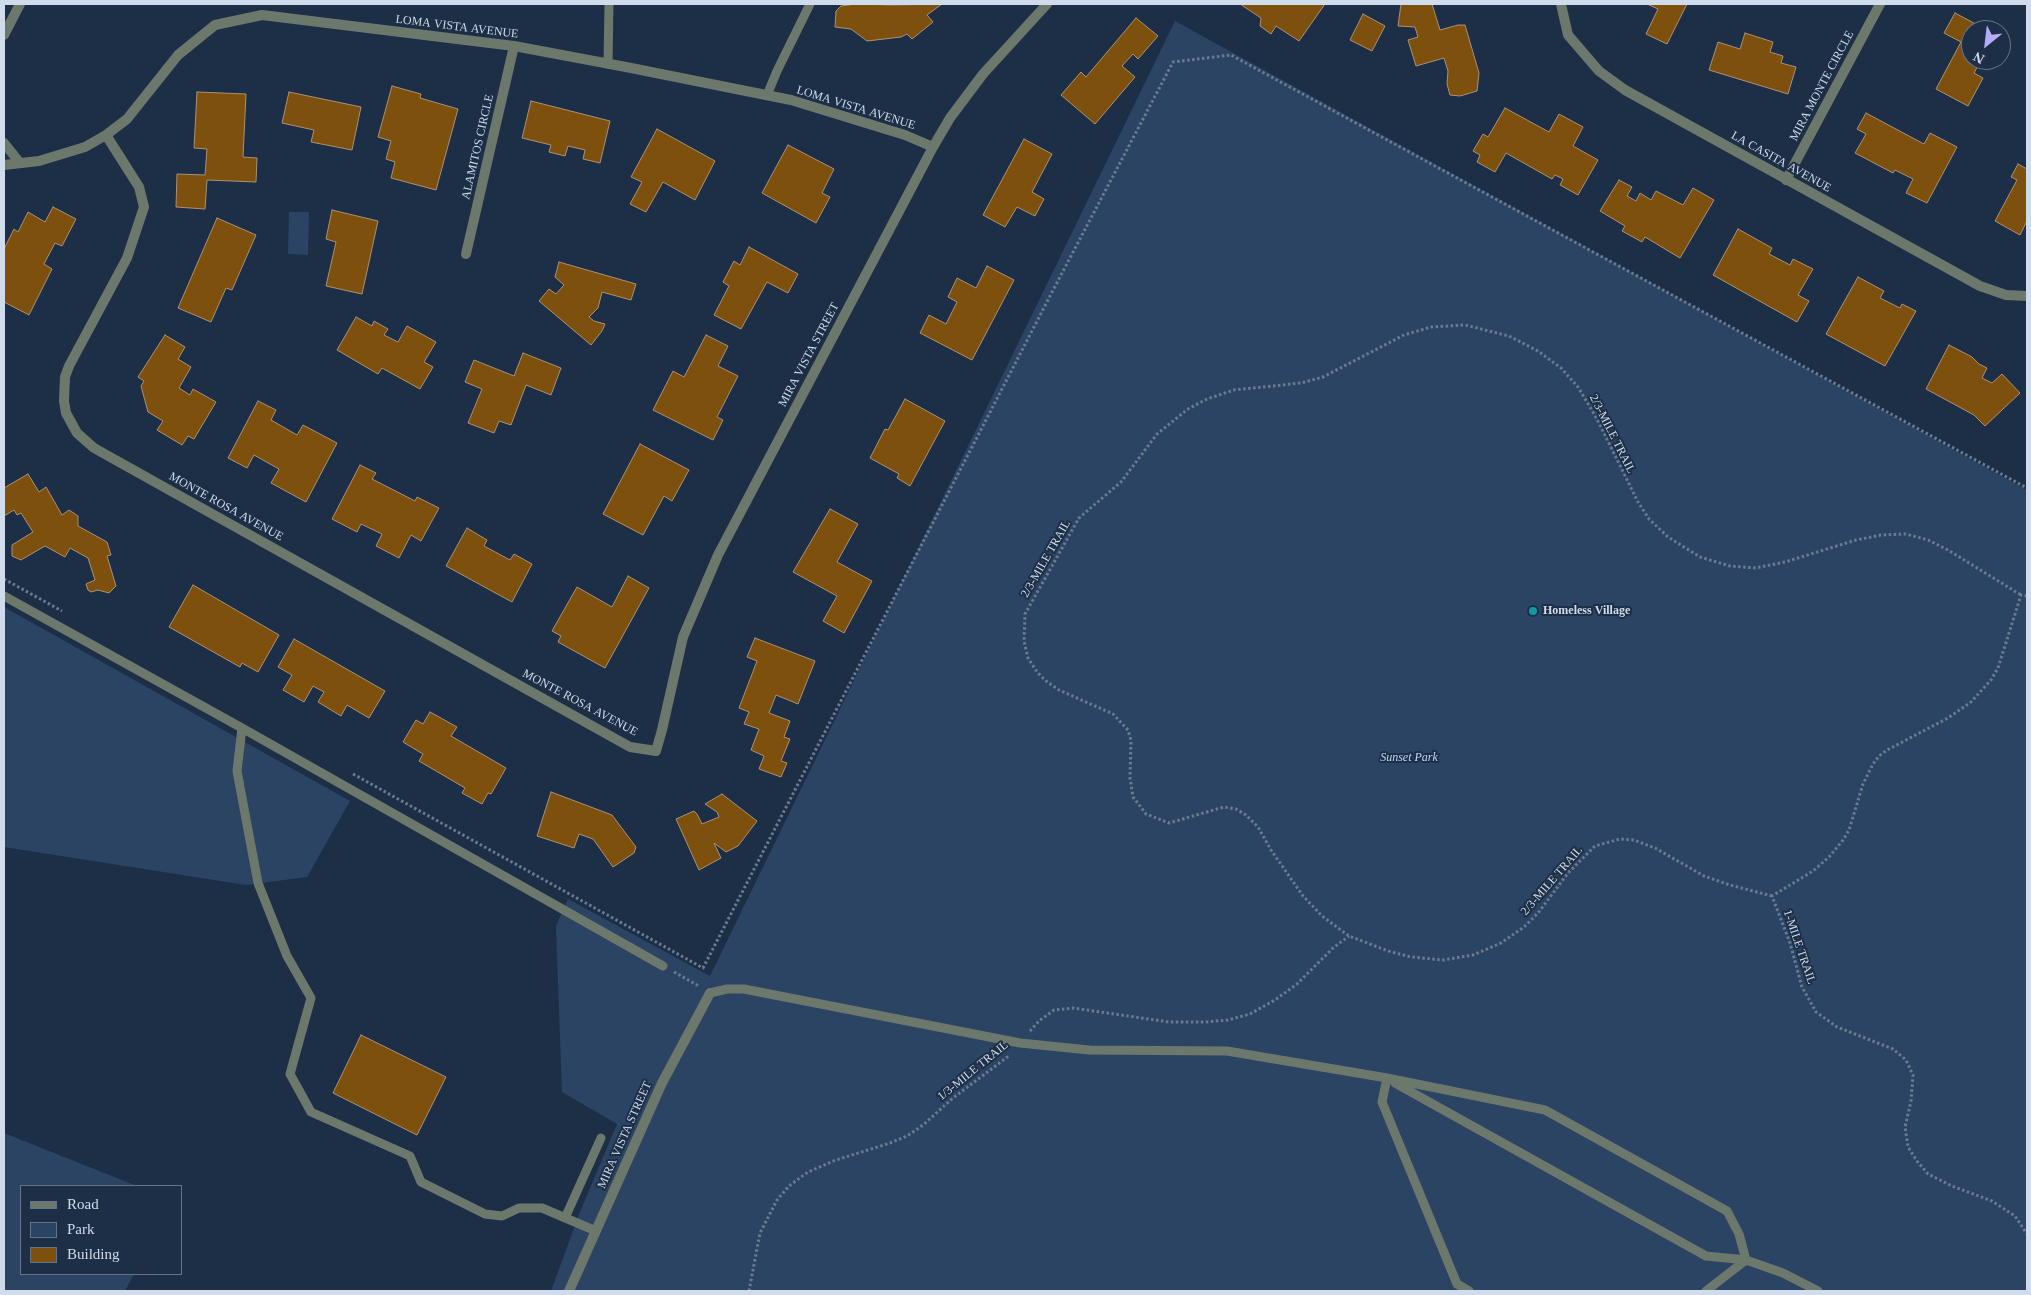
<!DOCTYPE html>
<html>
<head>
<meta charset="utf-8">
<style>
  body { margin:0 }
  #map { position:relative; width:2031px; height:1295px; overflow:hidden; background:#1d2f47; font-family:Georgia,serif }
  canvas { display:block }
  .frame { position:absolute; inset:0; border:5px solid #d0dceb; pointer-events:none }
  .legend { position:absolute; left:20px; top:1185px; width:162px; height:90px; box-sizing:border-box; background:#1d2f47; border:1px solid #657489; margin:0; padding:6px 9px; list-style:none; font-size:15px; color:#d0dceb }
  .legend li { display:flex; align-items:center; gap:10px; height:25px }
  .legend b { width:25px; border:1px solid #657489 }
  .north { position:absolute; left:1961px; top:20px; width:50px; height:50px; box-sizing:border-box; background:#1d2f47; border:1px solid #657489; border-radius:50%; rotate:209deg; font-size:14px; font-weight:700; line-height:20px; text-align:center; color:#d0dceb }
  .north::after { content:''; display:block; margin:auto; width:18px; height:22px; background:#b7abf8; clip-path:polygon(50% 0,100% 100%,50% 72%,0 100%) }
</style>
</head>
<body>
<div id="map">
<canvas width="2031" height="1295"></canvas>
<div class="frame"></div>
<ul class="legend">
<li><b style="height:6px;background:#6d786c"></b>Road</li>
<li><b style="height:14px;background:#2b4464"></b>Park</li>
<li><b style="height:14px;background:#7e500e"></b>Building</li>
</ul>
<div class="north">N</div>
</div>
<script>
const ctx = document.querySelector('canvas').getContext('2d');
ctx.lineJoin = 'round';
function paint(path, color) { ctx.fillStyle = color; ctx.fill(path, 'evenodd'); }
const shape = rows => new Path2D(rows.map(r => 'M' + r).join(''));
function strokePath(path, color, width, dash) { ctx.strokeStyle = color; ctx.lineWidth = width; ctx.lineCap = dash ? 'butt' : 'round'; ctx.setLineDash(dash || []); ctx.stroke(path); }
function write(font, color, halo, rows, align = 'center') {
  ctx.font = font + ' Georgia,serif'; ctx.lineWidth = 4; ctx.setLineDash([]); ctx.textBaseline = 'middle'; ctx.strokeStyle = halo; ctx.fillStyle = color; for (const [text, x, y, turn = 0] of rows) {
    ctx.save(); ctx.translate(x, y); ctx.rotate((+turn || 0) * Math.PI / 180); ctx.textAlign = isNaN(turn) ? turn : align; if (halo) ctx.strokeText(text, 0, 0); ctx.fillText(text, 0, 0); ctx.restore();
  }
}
const green = shape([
  [1175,21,2027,490,2027,1291,551,1291,580,1212,617,1124,562,1092,556,926,568,899,710,976],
  [289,212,309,212,308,255,288,254],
  [4,607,350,801,307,877,246,885,4,847],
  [4,1133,137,1186,21,1186,21,1274,134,1274,125,1291,4,1291]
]);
const building = shape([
  [856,4,893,5,942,4,927,15,933,22,912,39,907,34,901,37,867,41,851,29,835,27,836,11,841,6,856,4],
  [1240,4,1325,4,1299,41,1276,26,1271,34,1260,26,1261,18,1240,4],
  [1401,4,1432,4,1440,30,1458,25,1465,25,1479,73,1477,91,1460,96,1450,95,1447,84,1448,71,1444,58,1416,66,1408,40,1418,37,1415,27,1398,26,1401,4],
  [1647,4,1687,4,1667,44,1646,34,1658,9,1647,4],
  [1955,13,1987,30,1971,30,1971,60,1981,60,1974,73,1983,78,1968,106,1936,89,1961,42,1944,33,1955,13],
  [1363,14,1385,26,1372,51,1350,40,1363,14],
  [1136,18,1158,36,1138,59,1133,54,1122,66,1135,77,1095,124,1061,95,1081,72,1086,77,1136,18],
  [1745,33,1773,42,1770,52,1783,56,1781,63,1796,67,1788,94,1709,70,1718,42,1740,49,1745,33],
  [1981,60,1994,60,1991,66,1981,60],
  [392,86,421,94,420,98,458,109,436,190,391,178,395,162,386,159,391,141,378,137,392,86],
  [197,92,246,94,243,157,257,158,256,182,207,180,205,209,176,207,177,174,205,175,207,149,194,148,197,92],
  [289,92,361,107,352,150,311,142,314,130,282,123,289,92],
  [531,101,610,121,600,163,583,159,585,150,568,146,565,156,549,152,551,145,522,138,531,101],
  [1505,108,1549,132,1559,114,1583,127,1573,146,1598,160,1578,195,1560,185,1563,179,1555,175,1552,179,1506,153,1495,172,1477,162,1480,155,1473,151,1483,134,1488,137,1505,108],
  [1866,113,1924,144,1930,133,1957,147,1927,203,1906,193,1913,179,1895,170,1893,173,1855,153,1866,134,1857,129,1866,113],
  [657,129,715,161,695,200,663,182,646,212,630,204,642,182,631,177,657,129],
  [1024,139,1052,154,1032,192,1044,199,1035,216,1017,207,1005,227,983,215,1024,139],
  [788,145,834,169,822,193,830,197,816,223,762,193,788,145],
  [2018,164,2027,169,2027,221,2020,235,1995,221,2017,180,2011,177,2018,164],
  [1619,180,1632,187,1627,196,1636,201,1640,193,1651,200,1656,191,1683,205,1693,188,1714,200,1680,258,1645,237,1642,242,1622,231,1625,226,1600,211,1619,180],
  [53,207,76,219,62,246,55,243,44,264,52,269,29,315,4,302,4,249,14,229,18,232,28,212,45,222,53,207],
  [332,210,378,221,362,294,326,286,336,242,326,239,332,210],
  [217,218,256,235,232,290,226,288,211,322,178,308,217,218],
  [1738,229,1772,248,1769,254,1790,265,1793,259,1813,269,1798,295,1809,301,1797,322,1713,275,1738,229],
  [749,247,798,274,788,293,767,282,741,329,714,315,729,286,723,282,734,261,740,265,749,247],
  [559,262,636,284,631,300,602,292,598,308,589,317,594,321,605,324,602,331,591,345,539,301,549,289,556,294,564,285,555,277,559,262],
  [987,266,1014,280,972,360,920,333,929,315,946,324,957,302,948,297,957,278,976,288,987,266],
  [1858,277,1884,291,1880,298,1900,308,1902,304,1916,311,1885,366,1826,334,1858,277],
  [356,317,372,326,374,321,388,329,384,335,398,342,407,326,436,342,424,362,433,367,420,389,382,368,378,374,337,350,356,317],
  [165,335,185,347,178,359,191,367,179,388,190,395,193,389,216,402,194,439,188,436,182,445,157,430,163,421,148,412,141,386,144,381,138,377,165,335],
  [706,335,728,346,718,366,738,376,717,417,723,420,713,440,653,410,673,371,684,377,706,335],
  [1949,345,1972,357,1979,364,1987,368,1982,378,1992,383,2002,374,2020,393,1985,426,1974,415,1926,389,1949,345],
  [523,353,561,368,551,395,526,385,511,425,499,421,494,433,468,423,482,389,465,382,474,360,514,376,523,353],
  [905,399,945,421,910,486,897,478,899,474,870,458,885,429,888,430,905,399],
  [258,401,276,410,271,420,297,435,303,425,337,443,306,502,271,483,279,469,254,455,247,468,228,458,258,401],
  [640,444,689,470,672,501,664,496,643,535,603,514,640,444],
  [360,465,376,473,372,479,415,501,417,497,439,508,421,541,411,535,399,558,376,546,382,534,361,524,357,532,332,519,360,465],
  [28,474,39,492,46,487,62,515,69,510,78,516,78,526,107,542,111,555,107,556,116,586,109,593,98,590,91,592,88,590,86,584,95,580,88,558,70,548,65,557,45,546,21,560,12,556,12,545,33,532,21,513,17,515,14,510,4,516,4,488,28,474],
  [830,509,858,524,837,562,872,581,844,633,823,621,837,596,793,572,830,509],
  [467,528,487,540,484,546,510,560,514,554,532,564,512,602,446,566,467,528],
  [628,576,649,588,605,668,558,642,561,636,552,631,577,587,612,607,628,576],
  [193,585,279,635,258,672,242,663,240,667,169,627,193,585],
  [755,638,815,661,798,704,776,695,769,713,790,721,784,737,790,739,781,761,787,763,781,777,759,769,764,756,751,750,759,729,744,724,749,712,739,708,757,661,747,657,755,638],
  [294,639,385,691,369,718,347,705,341,716,318,702,324,692,313,686,304,702,283,690,292,675,278,667,294,639],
  [430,712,457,727,451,736,506,768,491,794,488,793,482,804,462,793,465,788,419,761,423,754,403,742,416,720,423,724,430,712],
  [551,792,612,815,636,847,634,853,613,867,593,839,579,834,574,848,537,836,551,792],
  [722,794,757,821,738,846,726,852,714,843,721,858,699,870,676,819,694,811,697,814,702,824,719,817,717,812,705,804,722,794],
  [361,1035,446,1077,417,1135,333,1093,361,1035]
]);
const path = shape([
  [4,579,62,611],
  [2027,596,2021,595,1998,668,1991,680,1971,702,1948,718,1887,750,1879,756,1873,764,1863,784,1849,830,1843,840,1829,857,1813,871,1772,896,1790,943,1802,987,1816,1012,1837,1027,1893,1049,1906,1060,1913,1075,1911,1101,1905,1127,1908,1147,1917,1161,1928,1174,1952,1186,1992,1201,2015,1216,2027,1234],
  [353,774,703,968,1050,296,1173,62,1231,55,2027,488],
  [1772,896,1730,885,1704,876,1655,848,1634,840,1620,839,1595,846,1568,873,1538,913,1524,927,1501,943,1473,955,1443,960,1411,957,1388,951,1349,936,1322,916,1303,896,1271,850,1258,827,1246,815,1236,809,1224,807,1169,823,1146,814,1133,797,1130,778,1131,740,1128,730,1113,714,1059,690,1046,681,1037,672,1028,658,1024,641,1025,614,1079,518,1121,482,1157,434,1188,409,1207,399,1234,390,1301,383,1323,377,1404,335,1431,327,1465,325,1509,336,1538,351,1561,368,1578,387,1597,419,1638,502,1649,519,1668,537,1700,557,1730,566,1756,568,1785,562,1856,540,1881,535,1906,534,1928,540,1948,550,2021,595],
  [674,972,699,986],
  [1030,1031,1039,1021,1054,1010,1073,1008,1169,1022,1205,1022,1228,1020,1250,1014,1275,1000,1297,984,1333,948,1349,936],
  [749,1291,760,1233,777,1200,789,1186,808,1172,836,1160,890,1143,907,1136,923,1125,953,1098,1010,1055]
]);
const lane = shape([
  [608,64,609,4],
  [767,95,777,71,810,4],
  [4,596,242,728,663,966],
  [242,728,237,771,258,883,287,956,311,998,290,1074,311,1112,410,1156,421,1182,485,1214,502,1216,519,1208,542,1208,596,1231],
  [710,993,727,989,744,989,1020,1043,1089,1050,1227,1051,1387,1078,1545,1110,1727,1211,1739,1234,1746,1260,1706,1291],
  [1387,1078,1382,1102,1457,1284,1469,1291],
  [1395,1083,1706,1256,1746,1260,1783,1273,1818,1291],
  [565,1218,601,1138]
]);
const street = shape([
  [1561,4,1568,35,1599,71,1625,90,1980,286,2006,295,2027,296],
  [4,35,20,4],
  [106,135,139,187,144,207,127,258,69,366,65,377,64,401,66,413,77,433,94,448,630,747,656,751,662,730,683,637,718,555,933,147,950,118,983,74,1047,4],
  [4,143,20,163],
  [4,165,39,161,85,147,106,135,127,119,178,55,215,25,262,15,514,46,626,67,791,100,905,135,933,147],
  [1786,180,1880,4],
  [466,254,514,46],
  [569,1291,662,1083,710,993]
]);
const markers = [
  [1533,611,5,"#0f9aa8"]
];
const streetNames = [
  ["LOMA VISTA AVENUE",457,27,7],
  ["MIRA MONTE CIRCLE",1822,86,-62],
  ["LOMA VISTA AVENUE",856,108,17],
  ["ALAMITOS CIRCLE",478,147,-77],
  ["LA CASITA AVENUE",1781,162,29],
  ["MIRA VISTA STREET",809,355,-62],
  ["2/3-MILE TRAIL",1612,434,63],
  ["MONTE ROSA AVENUE",226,507,29],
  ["2/3-MILE TRAIL",1046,559,-60],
  ["MONTE ROSA AVENUE",580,703,28],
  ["2/3-MILE TRAIL",1552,881,-49],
  ["1-MILE TRAIL",1799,947,71],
  ["1/3-MILE TRAIL",973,1071,-39],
  ["MIRA VISTA STREET",625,1135,-66]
];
const poiNames = [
  ["Homeless Village",1543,611]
];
const parkNames = [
  ["Sunset Park",1409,758]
];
paint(green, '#2b4464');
paint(building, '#7e500e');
strokePath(building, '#ab9176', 1);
strokePath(path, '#6b7a8e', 3, [2.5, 2.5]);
strokePath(lane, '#6d786c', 9);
strokePath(street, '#6d786c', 10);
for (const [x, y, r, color] of markers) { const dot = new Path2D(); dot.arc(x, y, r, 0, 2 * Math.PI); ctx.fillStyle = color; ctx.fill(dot); strokePath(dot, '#1d2f47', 2); }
write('12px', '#d0dceb', '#1d2f47', streetNames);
write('bold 12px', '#d0dceb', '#1d2f47', poiNames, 'left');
write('italic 12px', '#c0d8f7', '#1d2f47', parkNames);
</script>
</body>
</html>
